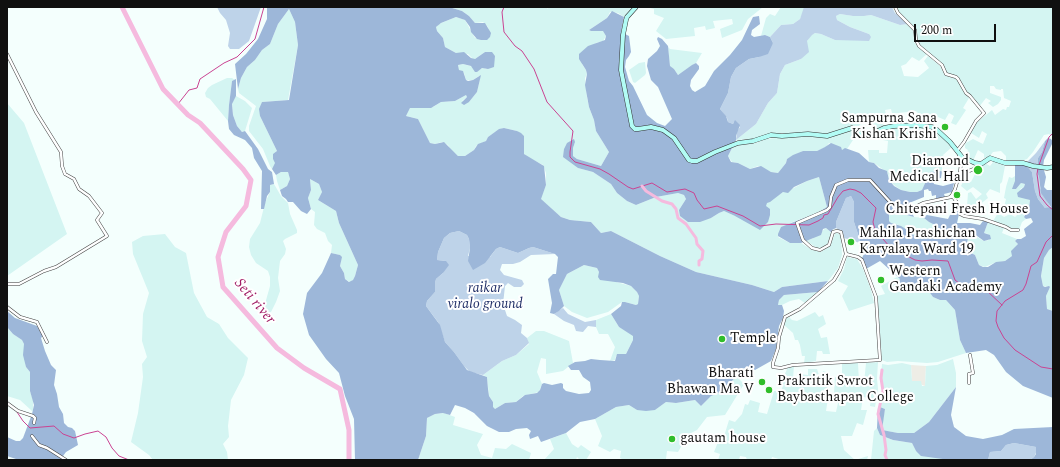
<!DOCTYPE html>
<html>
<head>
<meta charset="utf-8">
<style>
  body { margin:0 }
  #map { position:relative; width:1060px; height:467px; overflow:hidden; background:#f4fffd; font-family:Spectral,serif }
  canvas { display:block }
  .frame { position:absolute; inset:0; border:8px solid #101010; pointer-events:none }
  .scale { position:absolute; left:914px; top:24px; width:82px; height:18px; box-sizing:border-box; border:2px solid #101010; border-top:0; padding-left:5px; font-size:12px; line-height:14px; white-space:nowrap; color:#101010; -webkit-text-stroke:3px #fff; paint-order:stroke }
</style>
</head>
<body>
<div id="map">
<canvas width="1060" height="467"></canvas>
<div class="frame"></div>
<div class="scale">200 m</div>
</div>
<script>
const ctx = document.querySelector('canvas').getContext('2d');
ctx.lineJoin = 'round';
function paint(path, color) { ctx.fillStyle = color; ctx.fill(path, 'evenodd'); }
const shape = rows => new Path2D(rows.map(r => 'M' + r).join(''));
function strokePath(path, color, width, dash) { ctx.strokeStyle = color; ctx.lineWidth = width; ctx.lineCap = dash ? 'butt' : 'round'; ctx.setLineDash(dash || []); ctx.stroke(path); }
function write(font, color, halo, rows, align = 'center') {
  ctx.font = font + ' Spectral,serif'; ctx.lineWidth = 4; ctx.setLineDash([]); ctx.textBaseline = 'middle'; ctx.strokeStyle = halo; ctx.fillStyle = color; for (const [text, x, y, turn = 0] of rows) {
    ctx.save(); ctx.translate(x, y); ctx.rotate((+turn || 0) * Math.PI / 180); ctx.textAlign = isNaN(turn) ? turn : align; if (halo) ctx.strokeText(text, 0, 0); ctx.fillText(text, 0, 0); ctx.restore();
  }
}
const industrial = shape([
  [911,365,926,366,925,386,912,381]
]);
const farmland = shape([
  [449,7,548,7,547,9,550,7,634,7,624,17,618,13,610,12,607,18,589,30,591,31,603,30,606,36,603,41,596,43,582,64,586,70,587,74,585,78,587,97,589,107,594,120,596,131,609,152,601,166,577,159,573,156,573,148,575,142,564,149,578,168,593,172,611,184,617,193,627,201,636,205,656,197,678,193,684,195,686,199,679,210,711,218,719,213,724,211,735,216,766,206,766,203,783,192,790,190,807,181,819,177,827,207,817,213,790,223,778,237,790,243,801,243,812,250,821,252,830,246,836,232,841,236,842,255,838,268,828,281,782,287,774,292,752,285,696,272,660,256,611,231,601,233,591,222,570,220,561,217,540,199,546,185,546,173,543,165,527,157,524,154,524,141,517,131,504,128,498,130,488,137,486,141,476,146,474,150,465,156,458,156,450,149,448,145,442,142,435,144,430,143,418,119,406,116,410,108,433,107,441,102,455,101,466,95,467,97,462,101,469,102,477,92,480,79,479,76,473,80,466,80,464,73,459,70,458,65,463,64,480,69,482,68,488,69,494,60,495,56,485,52,475,59,473,59,468,54,456,53,445,47,443,38,437,31,436,27,439,24,456,17,465,20,475,38,489,31,488,27,483,22,475,23,469,16,462,11],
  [646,7,763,7,748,19,742,30,722,38,720,29,733,24,732,19,713,21,715,28,706,30,705,26,694,28,695,36,666,39,656,31,664,18,654,14,654,9],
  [781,7,805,8,800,19,793,24,781,25,770,37,765,35,761,36,766,18,770,14,775,16],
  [897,7,1053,7,1053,137,1049,134,1044,135,1033,152,1027,159,1018,162,1006,162,1006,156,1001,151,993,152,990,156,984,158,984,154,978,150,973,161,965,156,968,150,965,148,965,145,966,143,973,139,983,144,987,134,982,131,979,138,971,133,976,123,992,110,995,115,1003,109,1006,110,1007,107,1009,107,1011,101,1004,98,1003,89,1001,89,1001,90,996,89,994,86,990,86,990,93,1001,97,1001,100,998,104,993,107,988,103,991,101,986,98,979,107,965,90,961,81,957,76,946,73,939,62,931,54,923,49,917,41,917,32,914,27,898,12],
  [289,9,295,22,298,45,288,100,262,102,260,116,277,151,273,159,276,163,272,169,270,166,263,149,249,131,249,126,256,106,239,93,238,89,241,78,247,67,255,60,262,50,270,44,278,24],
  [840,14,853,16,864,16,871,15,900,25,908,24,913,29,914,42,920,49,927,54,919,61,912,57,906,64,901,66,904,76,918,77,929,68,924,61,928,56,940,66,944,74,949,77,955,78,959,81,963,91,969,98,963,108,966,110,956,125,951,123,954,116,949,113,945,120,938,117,934,124,927,124,919,122,921,116,916,111,898,113,892,113,891,109,885,110,886,115,881,120,884,126,874,130,863,121,859,126,869,133,866,135,862,134,856,128,852,125,832,133,820,134,773,133,754,139,736,140,756,124,768,103,777,93,780,74,785,65,801,59,807,47,807,41,811,35,815,33,821,34,835,40,855,40,869,34,850,27,837,20,836,16],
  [668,47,670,49,702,53,696,63,678,75,674,69,670,67],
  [645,62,646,73,645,75,635,83,633,82,629,70,639,63],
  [227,78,232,78,235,80,232,81,229,105,228,121,210,99,206,97,205,93,208,88,212,85],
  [236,96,245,101,252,108,245,131,242,132,237,126,233,115,232,103],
  [7,103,24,123,67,234,7,276],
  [915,127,925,127,936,131,952,147,943,155,946,164,942,166,942,171,930,172,922,190,917,192,910,192,901,190,894,185,889,180,888,173,874,163,869,162,868,150,879,150,879,153,887,153,888,141,883,140,883,130,895,128],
  [849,130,853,130,857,134,847,149,842,150,837,146,829,143,826,147,817,151,803,151,787,159,786,163,778,173,771,172,758,166,750,169,738,163,732,162,728,156,733,146,756,143,766,139,800,136,823,137],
  [994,161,1005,166,1002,182,1000,184,1000,193,990,189,986,194,988,198,983,202,978,205,967,206,968,193,971,192,976,199,982,194,973,187,967,191,961,186,963,182,965,183,967,180,971,182,975,174,981,176,984,171,981,166,985,163,990,166],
  [281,172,288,172,290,179,287,186,280,190,277,181,276,175],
  [1015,176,1016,189,1021,183,1025,184,1024,187,1020,189,1027,199,1030,200,1029,208,1024,216,1026,219,1022,222,1019,230,1011,229,993,221,998,213,1004,217,1010,214,1015,217,1020,212,1019,211,1021,206,1018,205,1013,213,1004,207,1006,199,1004,198,1006,187,1009,177,1012,178],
  [310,179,319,184,322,192,318,200,336,211,339,223,358,265,355,276,353,280,350,282,345,279,344,273,340,266,341,260,340,255,331,253,332,245,328,241,325,233,317,229,314,225,315,212,311,209,308,198,311,190],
  [274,184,281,196,288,203,290,214,297,230,297,233,285,239,283,241,286,249,285,254,280,261,278,278,280,291,276,302,271,312,267,315,263,311,270,286,270,277,268,271,256,263,251,255,249,247,250,239,260,223,265,203,270,192,270,185],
  [889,210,914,217,924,218,929,222,937,226,939,230,935,235,928,236,921,239,917,238,899,225,891,223,889,221],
  [988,222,1004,228,1002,233,1017,239,1015,241,1018,244,1012,256,1005,261,994,263,985,267,979,265,975,255,969,252,966,248,968,238,970,237,975,236,984,241,989,240,988,234,984,233],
  [826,228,832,233,829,242,824,247,817,248,805,240,812,239],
  [165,234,175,247,186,253,194,293,207,317,219,324,228,338,248,358,244,375,231,400,228,426,229,437,223,444,227,452,228,460,153,460,149,455,131,442,138,413,143,377,142,364,147,357,142,341,143,314,149,293,133,254,132,242,143,236],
  [1053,247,1053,311,1047,309,1046,296,1050,287,1043,286,1041,276,1044,258,1049,250],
  [847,257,857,259,863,269,871,290,874,303,849,311,842,296,848,286,838,281,844,269],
  [584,265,597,268,599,272,616,282,631,286,637,292,639,296,638,304,636,305,625,302,622,302,608,312,587,318,572,312,564,306,559,290,567,274],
  [897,277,900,279,898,284,913,289,928,290,933,297,940,300,946,300,955,310,960,340,966,353,938,362,927,363,898,361,887,362,882,360,877,296,885,294,881,286],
  [818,292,805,303,799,299,790,301,782,305,778,305,779,300,784,295],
  [815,312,819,317,823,315,826,324,818,329,821,338,827,337,830,354,823,354,822,351,817,351,816,361,804,363,805,356,802,356,800,345,798,340,795,340,793,333,784,325,786,318,789,317,792,320,797,321],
  [611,314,619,327,633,335,633,340,626,354,616,356,615,360,610,361,615,347,608,334,599,334,596,327,596,320],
  [7,327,13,334,22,340,24,344,24,349,26,367,30,372,30,391,33,400,33,410,32,411,20,400,7,396],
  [536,331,544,331,569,341,573,363,563,371,546,374,546,359,541,358,537,372,542,384,539,392,523,396,516,402,505,403,495,409,493,408,493,402,489,396,487,377,483,375,502,361,516,355,529,344,527,338],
  [953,359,956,373,956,387,929,422,914,433,898,433,881,430,885,409,880,407,884,391,881,377,882,364,888,365,902,363,911,365,912,381,921,381,922,386,925,386,926,366,937,365],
  [878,362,877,379,878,389,875,407,870,406,871,398,863,397,861,410,867,410,863,425,857,423,852,436,841,436,844,450,855,460,868,456,867,460,782,460,772,457,771,460,747,460,746,457,740,456,739,460,718,460,720,454,714,452,718,442,722,443,729,420,735,422,742,414,745,404,748,405,750,400,760,403,758,412,767,414,774,391,779,391,782,389,784,376,788,367,794,366,793,378,798,378,799,374,808,375,808,369,817,369,819,375,822,375,823,371,826,372,826,382,827,383,828,391,829,392,826,411,836,412,838,403,834,402,836,394,834,394,835,377,842,378,842,364,858,363,859,383,864,383,866,363],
  [736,376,744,384,725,415,707,417,697,430,691,433,685,440,678,452,667,451,666,459,671,460,624,460,620,458,621,451,614,449,610,452,598,446,602,436,595,419,616,407,629,405,637,410,655,410,666,402,676,403,695,400,701,406,711,396,724,391],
  [444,413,455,417,453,425,483,434,477,445,481,455,492,458,495,448,506,449,512,444,531,453,529,460,420,460,419,457,426,436,427,418,435,414],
  [877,428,880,435,893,440,912,443,916,451,950,460,871,460,874,431],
  [566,433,572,444,578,448,581,445,591,452,586,460,580,460,577,457,576,460,544,460,554,449,550,439]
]);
const green = shape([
  [217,7,261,7,249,41,239,49,230,49,228,46,230,33,226,20,220,13],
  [804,7,892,7,895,13,908,24,900,25,871,15,864,16,853,16,840,14,836,16,837,20,850,27,869,34,871,37,869,41,835,40,821,34,815,33,812,35,807,41,809,52,801,59,785,65,780,74,777,93,768,103,756,124,736,140,737,131,740,127,734,122,733,124,728,122,727,118,720,109,728,93,731,77,736,68,749,59,759,57,773,43,770,37,781,25,793,24,800,19],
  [1045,141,1042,152,1038,158,1037,172,1039,177,1040,188,1051,208,1045,208,1038,199,1035,191,1032,172,1025,164,1036,153],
  [851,196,854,202,854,222,860,240,860,243,844,238,843,233,836,228,836,222,846,198],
  [459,231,467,235,469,239,470,248,468,256,490,257,496,249,500,247,518,253,529,248,533,247,555,254,531,255,520,262,513,264,502,264,500,270,504,275,522,280,524,284,521,287,514,287,508,283,505,286,503,304,507,316,515,320,522,325,521,333,527,338,529,343,516,355,502,361,483,375,470,372,464,366,454,352,445,342,438,322,426,306,427,301,435,292,435,283,436,279,443,273,446,261,437,260,438,252,444,238,450,233],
  [563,308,568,314,585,322,596,320,596,327,588,326,583,332,576,331,574,325,564,321,554,314],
  [1014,443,1036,447,1036,453,1034,457,1030,460,988,460,990,452,1001,451,1006,445]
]);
const forest = shape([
  [267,7,449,7,462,11,469,16,475,23,485,23,491,33,490,37,487,40,481,40,477,39,471,32,470,27,465,20,456,17,441,23,436,27,437,31,443,38,445,47,456,53,464,52,471,58,475,59,485,52,492,52,495,56,494,67,488,69,482,68,477,72,475,72,471,66,463,64,458,65,459,70,463,71,466,80,468,81,473,80,481,75,477,92,469,102,464,105,461,103,467,97,466,95,455,101,441,102,431,108,410,108,406,116,418,119,430,143,435,144,444,142,458,156,465,156,474,150,478,144,486,141,488,137,499,129,504,128,517,131,521,133,524,136,524,154,544,166,546,185,541,199,561,217,570,220,591,222,601,233,611,231,660,256,696,272,752,285,774,292,782,287,828,281,818,292,784,295,779,300,778,305,782,305,784,311,783,318,779,326,776,349,771,361,755,370,748,368,739,369,736,372,736,376,724,391,711,396,701,406,695,400,676,403,666,402,655,410,646,411,637,410,629,405,616,407,595,419,580,422,566,433,541,442,538,436,530,439,529,435,531,431,527,428,516,429,509,432,499,432,487,426,474,413,465,408,455,405,450,415,443,413,435,414,427,418,426,436,418,460,355,460,354,419,345,396,339,373,326,359,309,335,303,314,307,293,322,273,331,253,340,255,342,257,340,266,344,273,345,279,349,282,353,280,355,276,358,265,339,223,336,211,318,200,322,192,319,184,310,179,311,190,308,198,311,209,307,214,301,211,293,202,288,202,286,199,282,196,280,190,287,186,290,179,288,172,281,172,276,175,272,169,275,163,273,159,273,154,277,151,260,116,259,109,262,102,289,100,298,45,295,22,289,9,278,24,270,44,262,50,255,60,247,67,241,78,238,89,235,64,246,54,258,39,267,19],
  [459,231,467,235,469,239,470,248,468,261,473,270,485,263,496,249,500,247,518,253,529,248,533,247,555,254,558,257,556,274,553,274,548,279,552,303,550,313,554,314,559,311,564,306,559,290,567,274,584,265,597,268,599,272,598,277,600,280,623,283,631,286,637,292,639,296,638,304,636,305,625,302,622,302,621,306,611,314,619,327,633,336,633,340,626,354,617,354,615,361,600,360,591,359,585,361,575,362,568,366,571,370,579,370,583,377,590,382,591,390,589,393,579,394,566,391,563,388,563,384,561,383,552,385,544,383,542,384,540,390,537,393,525,395,516,402,505,403,495,409,493,407,493,402,489,396,488,389,487,377,467,370,454,352,445,342,440,325,426,306,427,301,435,292,435,283,436,279,443,273,449,265,446,261,437,260,438,252,444,238,450,233],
  [612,11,624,17,621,32,629,36,631,52,629,56,626,60,625,67,629,81,633,86,647,115,657,123,665,126,672,119,658,87,651,80,647,66,648,59,657,51,660,46,657,39,658,37,662,39,668,46,670,66,674,69,678,75,692,65,696,63,699,66,699,69,691,80,690,86,692,90,695,92,705,86,714,71,730,55,742,40,752,19,753,17,759,16,760,24,752,30,751,35,754,37,765,35,770,37,773,43,768,54,759,57,749,59,736,68,731,77,728,93,720,109,726,116,728,122,733,124,735,120,740,125,736,136,736,140,728,156,731,162,738,163,750,169,761,166,771,172,778,173,786,163,787,159,793,155,803,151,817,151,825,147,831,143,841,147,842,150,845,148,859,153,869,162,874,163,879,168,887,171,889,180,894,186,901,190,910,192,917,192,922,190,930,172,942,171,941,178,935,179,933,181,934,184,943,186,954,183,952,192,944,194,945,197,936,199,936,195,932,196,931,191,929,191,928,189,924,190,924,197,909,203,908,206,904,205,902,208,910,209,914,217,889,210,889,221,891,223,901,226,912,233,915,237,921,239,928,236,935,235,939,230,937,226,929,222,924,218,925,216,927,215,948,219,950,215,958,210,959,214,957,223,970,223,980,225,983,221,988,222,984,233,990,235,991,239,984,241,977,236,970,237,968,238,966,248,969,252,975,255,979,265,983,267,988,267,996,262,1005,261,1012,256,1011,251,1018,244,1015,241,1017,239,1021,239,1026,236,1024,229,1033,222,1031,218,1026,219,1024,217,1029,208,1030,200,1018,197,1017,193,1024,187,1025,184,1021,183,1016,189,1012,189,1015,181,1015,165,1025,164,1032,172,1035,191,1038,199,1045,208,1051,207,1041,193,1039,177,1037,172,1038,158,1042,152,1045,141,1048,138,1051,139,1053,142,1044,160,1043,167,1046,177,1044,187,1047,190,1053,190,1053,247,1049,250,1044,258,1041,276,1043,286,1045,287,1049,286,1050,287,1046,296,1047,309,1053,311,1053,398,1023,386,1006,372,994,355,986,350,966,353,960,340,955,310,946,300,940,300,933,297,928,290,913,289,898,284,900,279,880,261,866,269,862,258,866,250,859,247,860,240,854,222,854,202,851,196,846,198,836,222,836,228,832,230,832,233,826,228,823,229,821,235,801,243,790,243,778,236,778,234,781,227,817,213,827,207,819,177,807,181,794,187,788,193,783,192,770,202,767,203,766,206,770,209,770,215,768,222,760,230,735,216,724,211,719,213,711,218,700,222,688,222,680,216,679,210,686,199,684,195,678,193,656,197,636,205,627,201,617,193,611,184,593,172,578,168,563,157,564,149,567,143,574,139,575,142,573,148,573,156,577,159,601,166,609,152,596,131,594,120,589,107,585,85,587,74,586,70,579,59,579,54,588,46,605,40,606,36,603,31,591,31,589,30,607,18],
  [236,79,236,96,232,104,233,115,237,126,242,132,245,131,258,149,268,169,272,172,274,184,270,185,270,192,267,196,264,209,261,209,262,171,254,158,252,148,245,140,234,135,229,129,228,121,229,105,232,81],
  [7,311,15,318,37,326,43,336,41,338,45,351,51,365,56,370,54,385,57,394,59,407,63,414,64,423,68,427,72,428,75,431,78,445,66,452,60,460,19,460,7,456,7,437,16,441,20,441,23,438,32,414,34,405,30,391,30,372,26,367,23,355,24,344,22,340,13,334,7,327],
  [956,387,951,415,954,427,966,436,983,439,1002,435,1014,429,1053,427,1053,460,1030,460,1034,457,1036,454,1036,447,1014,443,1006,445,1001,451,990,452,988,460,950,460,921,456,916,451,912,443,893,440,880,435,877,428,878,407,880,407,885,409,882,430,898,433,914,433,929,422]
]);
const stream = shape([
  [504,7,502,12,504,32,515,46,522,51,534,69,547,102,573,131,570,152,570,157,575,162,600,169,609,174,628,187,633,189,652,183,667,192,685,189,694,193,697,200,704,209,717,206,743,216,760,226,776,224,809,225,818,221,823,218,824,215,828,214,838,197,843,191,850,189,855,190,861,193,876,208,873,222,875,230,890,247,915,260,922,261,932,260,948,261,955,280,964,287,985,289,1002,305],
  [178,104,189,90,197,88,200,79,224,63,237,57,255,39,264,7],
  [1039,165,1049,137,1053,133],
  [1038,168,1037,174,1040,196,1047,205,1053,210],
  [1053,235,1046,242,1037,262,1031,266,1026,284,1023,290,1005,301,997,311,996,321,998,327,1004,338,1015,350,1041,367,1053,369],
  [17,412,23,421,30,428,54,426,63,434,74,438,85,434,98,431,106,437,112,448,119,456,129,460]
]);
const canal = shape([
  [642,186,646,191,662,201,672,204,676,209,678,218,686,224,696,238,697,244,703,251,702,259,699,261,699,265],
  [882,370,881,378,883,391,878,414,884,435,886,450,885,455,887,460]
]);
const river = shape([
  [122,7,163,89,188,115,200,123,243,169,251,180,246,206,226,232,218,257,223,287,277,348,304,368,340,389,349,430,349,460]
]);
const minor = shape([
  [895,7,898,13,915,30,916,40,919,46,942,65,946,74,956,77,958,79,966,93,970,96,984,113,976,121,964,142,957,151],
  [7,54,36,112,61,152,62,166,65,174,74,179,79,189,89,196,102,213,97,220,107,236,56,267,44,271,19,284,7,284],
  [959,176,961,174,974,169,979,164],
  [951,196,954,198,959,206,960,214,964,216,983,219,1006,227,1011,230,1018,230],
  [846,254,840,270,834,280,800,309,785,317,779,337,778,348,773,363,773,367,781,368,793,365,880,360,876,297,862,260,858,257,846,254,841,232,837,231,833,232,829,245,820,250,812,248,803,240,797,223,827,210,830,207,831,197,836,185,848,180,870,180,892,204,905,207,915,207,923,203,951,197,955,189,960,172,961,164,959,156],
  [7,307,20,317,37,322,47,342],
  [969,383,969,374,973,373,970,355],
  [7,403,18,411,33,416,35,418,34,423],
  [32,436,39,445,47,448,66,460]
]);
const secondary = shape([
  [636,7,627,17,626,20,623,35,621,70,632,126,635,129,638,129,651,127,663,130,674,138,689,160,692,161,697,161,715,152,738,143,753,141,771,135,782,136,808,134,827,136,852,128,865,137,884,128,894,126,917,125,932,127,937,130,950,142,962,157,975,163,981,164,990,158,1005,163,1023,163,1033,166,1047,168,1053,167]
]);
const markers = [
  [945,127,4,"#30bd2b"],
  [978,170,5,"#30bd2b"],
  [957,195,4,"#30bd2b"],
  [851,242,4,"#30bd2b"],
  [881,280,4,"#30bd2b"],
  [722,339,4,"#30bd2b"],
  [762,382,4,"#30bd2b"],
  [769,390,4,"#30bd2b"],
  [672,439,4,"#30bd2b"]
];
const poiNames = [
  ["Sampurna Sana",937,119,"right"],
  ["Kishan Krishi",937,135,"right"],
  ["Diamond",969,162,"right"],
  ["Medical Hall",969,178,"right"],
  ["Chitepani Fresh House",957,210,"center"],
  ["Mahila Prashichan",859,234],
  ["Karyalaya Ward 19",859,250],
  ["Western",889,272],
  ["Gandaki Academy",889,288],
  ["Temple",730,339],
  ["Bharati",754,374,"right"],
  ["Bhawan Ma V",754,390,"right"],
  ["Prakritik Swrot",777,382],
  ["Baybasthapan College",777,398],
  ["gautam house",680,439]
];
const parkNames = [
  ["raikar",485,289],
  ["viralo ground",485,305]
];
const waterNames = [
  ["Seti river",254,302,50]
];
paint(industrial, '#eeede6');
paint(farmland, '#d4f5f2');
paint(green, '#bed3e9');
paint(forest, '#9db7d9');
strokePath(stream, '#ca4392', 1);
strokePath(canal, '#f5bade', 3);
strokePath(river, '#f5bade', 5);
strokePath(minor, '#434343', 3.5);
strokePath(secondary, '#323232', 5);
strokePath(minor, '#fff', 2.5);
strokePath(secondary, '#b2fcf5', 4);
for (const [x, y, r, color] of markers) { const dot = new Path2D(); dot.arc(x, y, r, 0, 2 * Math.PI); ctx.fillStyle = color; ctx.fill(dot); strokePath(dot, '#fff', 1.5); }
write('14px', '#101010', '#fff', poiNames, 'left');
write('italic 14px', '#212f67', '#fff', parkNames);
write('italic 15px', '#a01c64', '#fff', waterNames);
</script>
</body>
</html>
